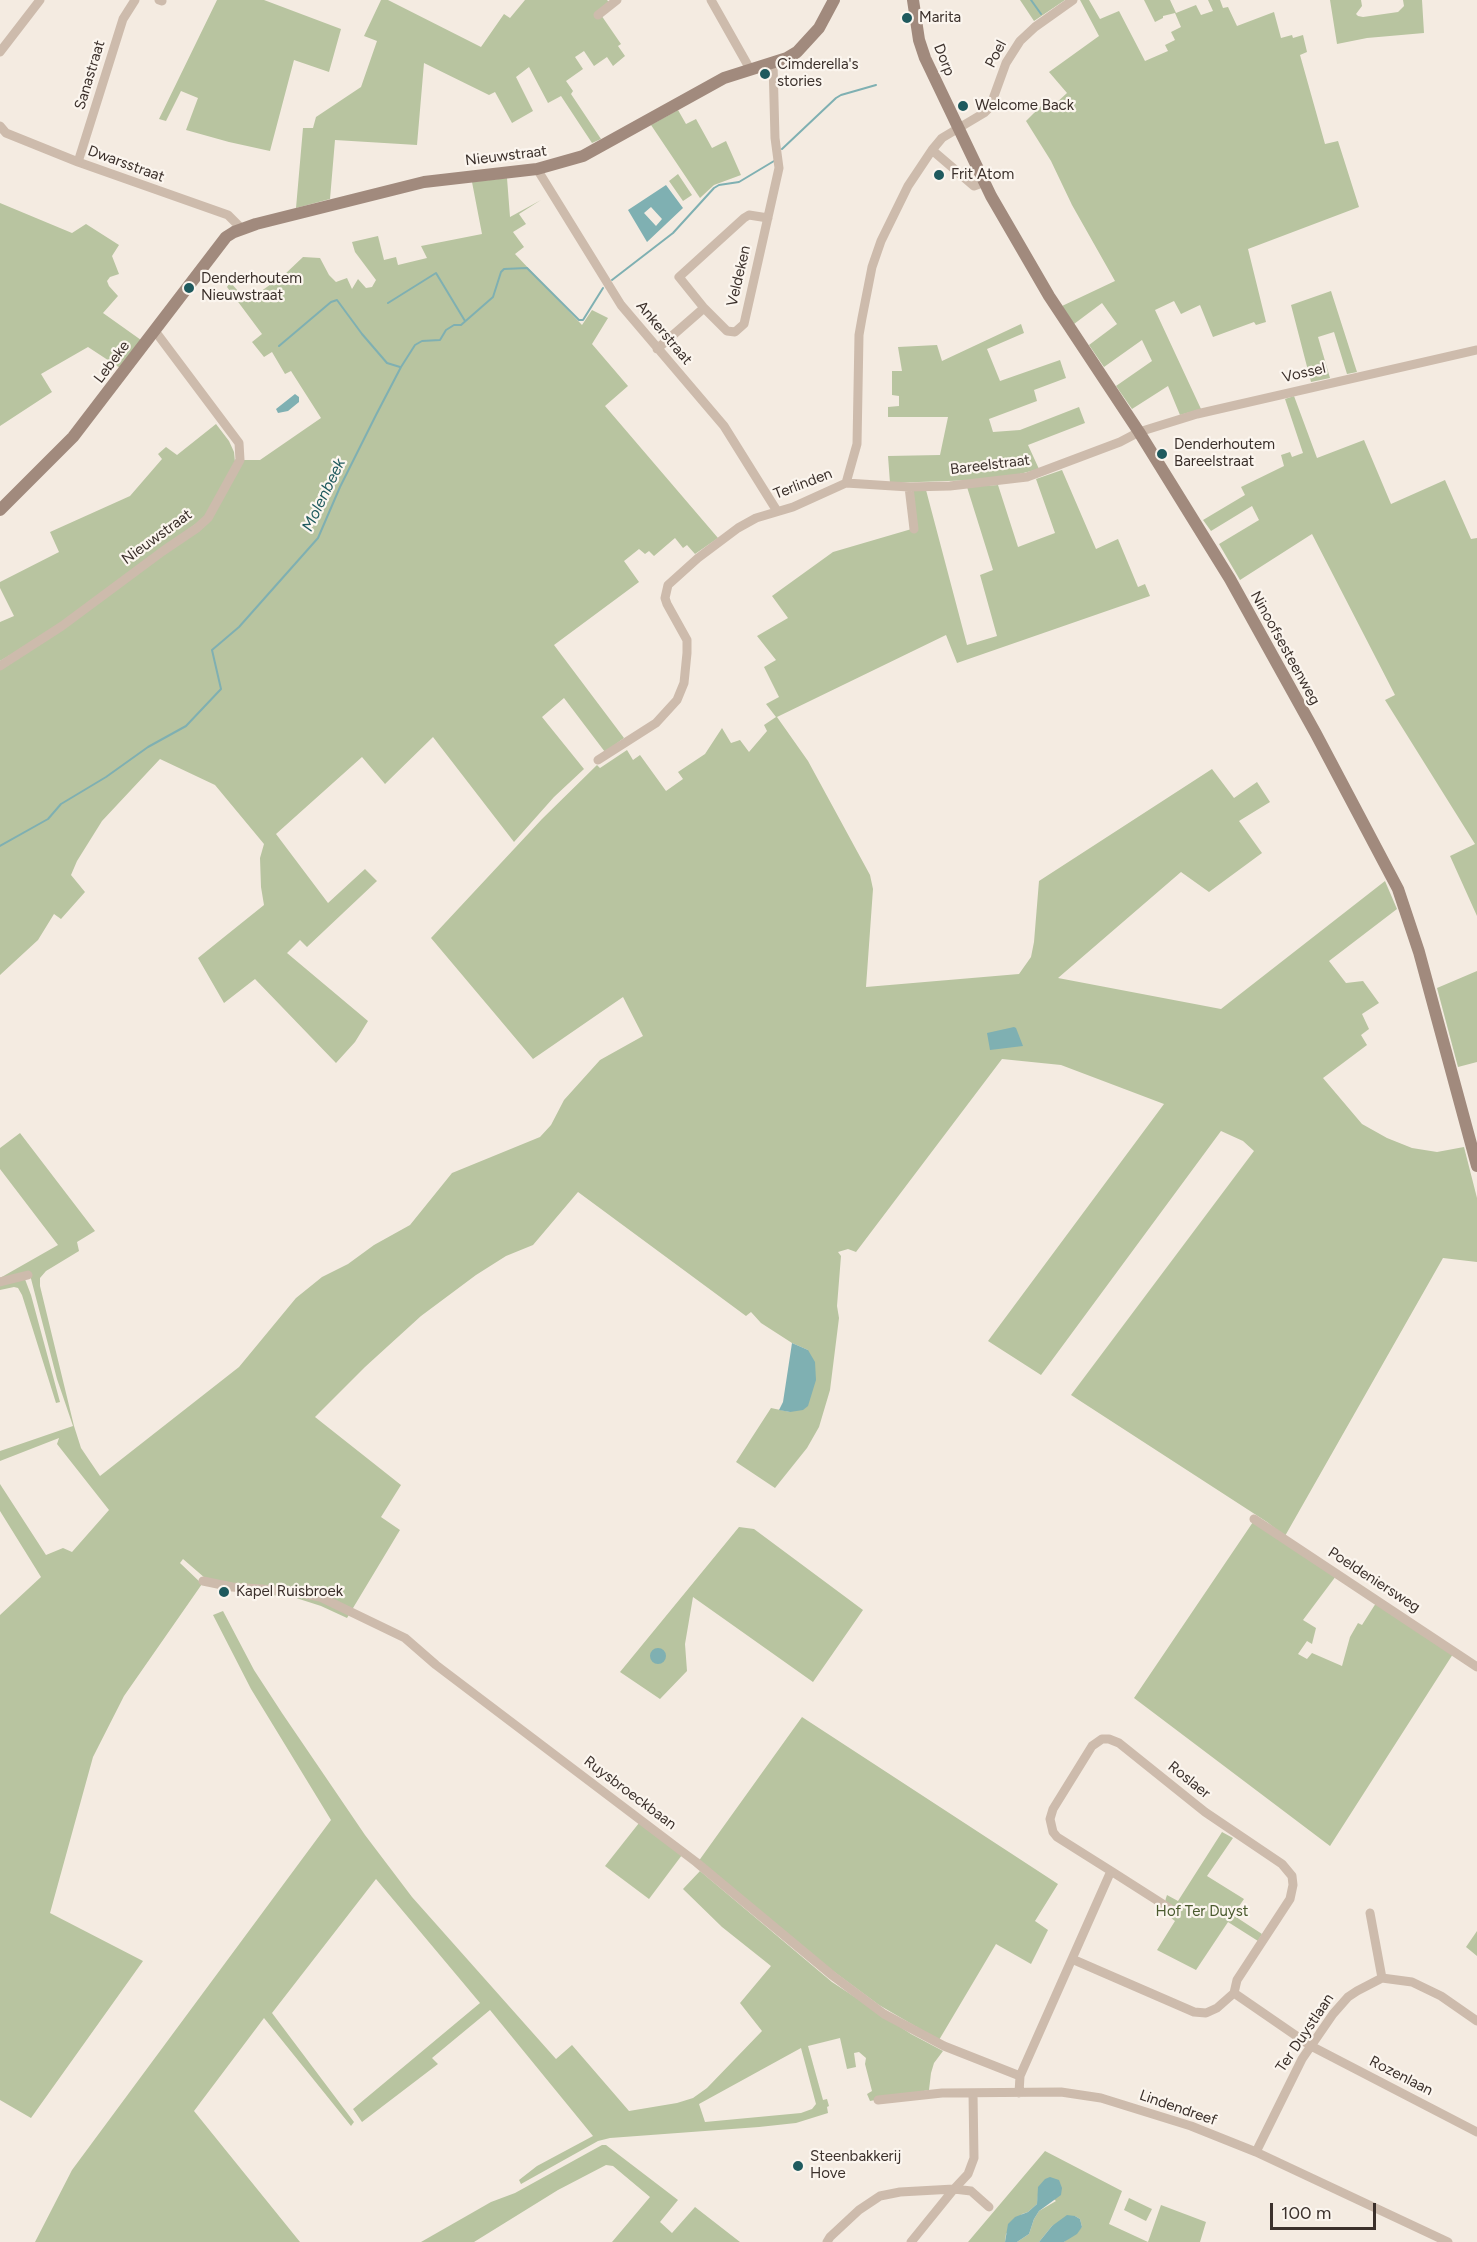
<!DOCTYPE html>
<html>
<head>
<meta charset="utf-8">
<style>
  body { margin:0 }
  #map { position:relative; width:1477px; height:2242px; overflow:hidden; background:#f4ebe1; font-family:Figtree,sans-serif }
  canvas { display:block }
  .scale { position:absolute; left:1270px; top:2203px; width:106px; height:27px; box-sizing:border-box; border:3px solid #3b302b; border-top:0; padding-left:8px; font-size:18px; line-height:21px; white-space:nowrap; color:#3b302b; -webkit-text-stroke:4px #fbf5ee; paint-order:stroke }
</style>
</head>
<body>
<div id="map">
<canvas width="1477" height="2242"></canvas>
<div class="scale">100 m</div>
</div>
<script>
const ctx = document.querySelector('canvas').getContext('2d');
ctx.lineJoin = 'round';
function paint(path, color) { ctx.fillStyle = color; ctx.fill(path, 'evenodd'); }
const shape = rows => new Path2D(rows.map(r => 'M' + r).join(''));
function strokePath(path, color, width, dash) { ctx.strokeStyle = color; ctx.lineWidth = width; ctx.lineCap = dash ? 'butt' : 'round'; ctx.setLineDash(dash || []); ctx.stroke(path); }
function write(font, color, halo, rows, align = 'center') {
  ctx.font = font + ' Figtree,sans-serif'; ctx.lineWidth = 4.5; ctx.setLineDash([]); ctx.textBaseline = 'middle'; ctx.strokeStyle = halo; ctx.fillStyle = color; for (const [text, x, y, turn = 0] of rows) {
    ctx.save(); ctx.translate(x, y); ctx.rotate((+turn || 0) * Math.PI / 180); ctx.textAlign = isNaN(turn) ? turn : align; if (halo) ctx.strokeText(text, 0, 0); ctx.fillText(text, 0, 0); ctx.restore();
  }
}
const green = shape([
  [217,0,264,0,341,29,329,72,294,60,270,151,229,142,186,130,198,98,181,91,166,121,159,119],
  [381,0,388,0,481,47,504,14,510,18,525,0,607,0,610,3,599,12,621,44,618,46,625,56,613,66,607,57,594,66,584,51,575,57,583,69,566,81,573,91,571,94,601,139,592,143,561,96,548,103,529,67,516,77,533,111,512,123,495,92,489,95,424,63,417,145,335,140,330,199,296,208,303,128,313,128,316,117,361,87,377,41,364,36],
  [1020,0,1065,0,1034,21],
  [1080,0,1089,0,1100,19,1119,11,1145,61,1168,51,1165,45,1175,40,1171,32,1181,27,1175,13,1163,16,1163,18,1155,22,1144,0,1170,0,1176,13,1196,5,1201,15,1213,11,1208,0,1220,0,1223,8,1228,7,1237,26,1274,12,1281,38,1292,35,1293,38,1303,35,1307,52,1300,55,1325,144,1338,141,1359,207,1248,249,1266,322,1256,325,1254,322,1213,337,1200,305,1181,314,1174,301,1155,310,1201,409,1180,415,1168,386,1132,409,1116,386,1152,361,1142,340,1104,367,1089,345,1117,324,1102,303,1074,324,1062,306,1115,281,1072,205,1051,161,1026,121,1048,99,1054,105,1067,93,1049,72,1099,36],
  [1330,0,1361,0,1362,6,1356,14,1358,16,1363,17,1398,12,1404,6,1403,0,1422,0,1424,33,1367,38,1337,44],
  [678,110,686,124,696,119,712,148,726,141,741,175,714,185,700,198,651,125],
  [678,174,692,195,683,201,669,181],
  [507,178,510,217,541,200,519,214,526,224,513,232,524,247,515,254,582,325,592,310,608,318,592,344,628,386,605,406,718,538,695,554,687,545,683,548,675,538,654,556,649,551,645,554,639,549,624,561,639,582,554,645,624,738,605,752,564,698,542,717,584,769,554,797,514,842,433,737,385,784,362,757,276,834,328,903,365,869,377,881,307,947,300,940,287,953,368,1021,355,1042,336,1063,255,979,224,1003,198,958,264,905,261,887,260,858,264,844,215,785,160,759,102,821,77,861,71,875,85,892,61,919,54,914,38,940,0,975,0,668,206,522,244,460,260,460,321,418,291,371,285,374,272,352,264,357,252,342,262,334,227,287,230,282,247,301,284,275,303,257,320,258,329,275,336,282,347,278,352,289,358,279,366,288,372,287,376,280,355,252,352,242,378,236,384,260,396,257,398,265,427,258,421,246,482,234,472,182],
  [0,203,72,233,86,224,119,245,112,256,119,274,110,277,107,281,109,286,118,296,103,313,141,340,120,368,88,347,41,374,52,392,0,426],
  [1331,291,1357,372,1347,374,1334,332,1318,337,1330,378,1311,382,1291,305],
  [1021,324,1024,333,987,349,1000,381,1060,360,1066,378,1034,390,1037,401,989,419,993,432,1020,430,1079,407,1085,423,1028,445,1039,469,1012,476,976,480,890,483,888,456,940,455,948,417,888,417,888,407,899,406,899,396,892,395,892,371,902,371,898,347,937,345,942,361],
  [1294,396,1317,458,1364,440,1391,504,1445,480,1471,539,1477,538,1477,916,1450,856,1475,844,1385,700,1395,695,1312,534,1240,580,1219,544,1259,520,1252,506,1211,531,1203,520,1245,495,1241,487,1284,466,1281,455,1290,452,1292,457,1303,453,1285,399],
  [216,424,229,441,234,452,235,462,208,513,197,523,52,630,0,661,0,622,14,616,0,588,0,582,59,552,50,532,130,496,162,459,158,454,166,447,177,455],
  [1062,470,1096,549,1118,539,1138,587,1145,584,1150,596,957,663,946,635,777,717,808,761,870,875,873,889,866,987,1019,974,1031,957,1034,942,1039,881,1212,769,1234,798,1257,782,1270,802,1239,821,1262,853,1209,892,1181,872,1058,978,1221,1009,1385,881,1397,909,1329,961,1346,983,1363,981,1379,1003,1362,1014,1369,1029,1361,1035,1367,1045,1323,1078,1362,1124,1387,1138,1412,1148,1437,1152,1464,1147,1477,1198,1477,1262,1443,1258,1285,1536,1267,1522,1071,1395,1254,1151,1243,1141,1221,1131,1041,1375,988,1341,1164,1104,1061,1065,1002,1059,856,1252,848,1249,838,1252,841,1256,837,1306,839,1318,830,1390,819,1427,807,1448,775,1488,736,1462,771,1408,790,1412,808,1350,792,1343,761,1323,751,1312,746,1316,578,1192,533,1245,506,1256,476,1275,421,1316,365,1367,315,1417,401,1485,381,1517,400,1530,347,1618,321,1606,293,1597,247,1593,249,1586,205,1578,183,1559,180,1563,202,1584,124,1696,93,1757,50,1913,143,1961,31,2118,0,2100,0,1615,41,1577,0,1511,0,1484,46,1555,63,1548,72,1552,109,1510,57,1444,59,1438,0,1461,0,1451,73,1426,57,1379,29,1271,23,1274,31,1295,60,1402,56,1403,22,1295,18,1288,14,1287,0,1290,0,1278,58,1245,0,1169,0,1148,20,1133,95,1231,77,1242,79,1251,46,1271,40,1278,40,1286,74,1426,81,1448,100,1476,239,1367,296,1298,322,1277,348,1264,374,1245,410,1225,452,1173,540,1137,551,1125,564,1100,600,1060,643,1036,623,997,533,1059,431,938,542,819,597,765,600,768,627,750,633,760,640,755,666,791,683,779,678,772,705,754,722,728,731,743,740,740,749,752,767,731,764,725,776,717,766,704,779,697,764,667,776,660,757,636,788,618,772,596,833,552,915,528,912,490,926,490,967,645,997,636,980,575,993,570,967,487,998,485,1018,547,1055,533,1036,479],
  [1477,971,1477,1062,1458,1067,1437,988],
  [1253,1522,1336,1576,1303,1620,1316,1628,1312,1644,1307,1641,1298,1654,1307,1659,1312,1653,1342,1666,1350,1637,1358,1623,1362,1625,1376,1603,1453,1654,1330,1846,1134,1698],
  [739,1527,754,1529,863,1610,813,1682,693,1597,685,1644,687,1671,660,1699,620,1672],
  [223,1611,254,1670,282,1713,365,1835,412,1897,556,2059,572,2045,629,2111,677,2103,693,2098,707,2088,762,2031,740,2003,771,1966,722,1927,683,1889,700,1871,832,1982,911,2034,943,2051,934,2063,931,2073,929,2090,870,2101,867,2094,872,2091,865,2064,866,2058,859,2052,854,2053,856,2067,847,2069,840,2038,808,2046,823,2100,827,2099,829,2106,827,2107,828,2113,796,2123,759,2127,610,2138,598,2141,521,2184,519,2180,537,2166,593,2136,490,2010,432,2058,438,2064,362,2122,353,2109,480,2003,376,1879,272,2013,354,2122,351,2126,264,2018,194,2111,300,2242,35,2242,72,2170,331,1820,251,1689,213,1615],
  [801,2048,816,2104,812,2109,801,2113,705,2122,699,2104],
  [802,1717,1058,1884,1035,1921,1048,1930,1031,1964,996,1944,939,2040,879,2005,833,1971,698,1862],
  [639,1823,682,1855,649,1899,605,1866],
  [1222,1832,1233,1838,1207,1876,1244,1899,1233,1915,1262,1934,1258,1941,1228,1922,1196,1970,1157,1950,1175,1921,1166,1914,1170,1907,1165,1902,1166,1898,1167,1895,1178,1901],
  [1477,1931,1477,1956,1466,1947],
  [602,2145,606,2145,678,2200,660,2222,672,2233,695,2207,740,2242,612,2242,650,2197,613,2166,606,2165,558,2190,474,2242,421,2242,491,2202,515,2193],
  [1045,2151,1122,2191,1109,2224,1148,2242,1161,2205,1206,2222,1200,2242,1064,2242,1082,2227,1080,2219,1075,2216,1052,2226,1039,2242,1017,2242,1029,2234,1034,2219,1039,2211,1056,2201,1039,2187,1037,2204,1028,2212,1022,2214,1006,2234,1005,2242,968,2242],
  [1129,2198,1152,2209,1146,2221,1124,2210]
]);
const water = shape([
  [666,185,683,208,647,242,628,210],
  [651,207,662,219,656,226,644,213],
  [295,394,299,397,299,402,288,411,278,413,276,409],
  [1014,1027,1016,1028,1023,1046,990,1050,987,1033],
  [792,1343,808,1350,815,1362,816,1380,808,1406,803,1410,790,1412,779,1410,783,1402],
  '650 1656a8 8 0 1 1 16 0a8 8 0 1 1-16 0Z',
  [1050,2177,1059,2180,1062,2188,1061,2195,1039,2211,1034,2219,1029,2234,1017,2242,1005,2242,1008,2224,1015,2217,1028,2212,1037,2204,1038,2187,1045,2179],
  [1067,2215,1075,2216,1080,2219,1082,2227,1077,2234,1064,2242,1039,2242,1052,2226]
]);
const stream = shape([
  [1031,0,1041,14],
  [782,149,836,98,841,95,876,85],
  [612,280,673,233,714,188,719,185,739,182,774,161],
  [388,303,436,273,465,321],
  [279,346,331,302,337,300,362,334,387,363,400,367],
  [0,846,48,819,61,804,106,777,148,747,186,726,221,689,212,650,239,627,318,538,340,487,376,415,401,367,415,345,422,341,440,340,446,330,454,325,461,325,493,297,501,272,504,269,527,268,579,320,583,320,603,288]
]);
const street = shape([
  [159,0,162,1],
  [711,0,750,69],
  [598,15,617,0],
  [0,52,40,0],
  [0,126,6,133,78,162,228,215,242,229],
  [932,150,974,186,985,182],
  [78,162,123,19,135,0],
  [537,169,621,305,724,426,777,511],
  [704,308,679,277,744,218,749,215,768,218],
  [657,349,704,308,727,331,735,332,744,324,779,168,775,138,773,63],
  [846,483,909,487,950,486,1027,477,1120,442,1139,432,1197,414,1477,350],
  [909,487,914,529],
  [0,666,62,626,163,551,197,528,208,518,240,460,239,443,155,331],
  [598,760,656,723,677,700,684,683,687,653,687,640,667,604,665,598,668,585,698,558,738,528,756,518,793,507,846,483,857,444,859,335,862,318,872,267,881,241,908,186,932,150,942,138,984,113,990,107,1006,63,1020,41,1035,27,1073,0],
  [0,1282,28,1275],
  [1254,1519,1477,1667],
  [203,1581,232,1587,290,1591,320,1597,405,1638,436,1665,696,1862,833,1976,884,2014,944,2046,1020,2076],
  [1111,1871,1057,1837,1053,1832,1050,1819,1053,1809,1092,1746,1102,1739,1109,1739,1119,1743,1205,1812,1282,1864,1292,1876,1293,1885,1290,1899,1237,1980,1234,1993],
  [1370,1913,1382,1978],
  [1072,1959,1194,2012,1206,2013,1217,2008,1234,1993,1311,2046,1477,2132],
  [1019,2093,1020,2076,1111,1871,1169,1908],
  [878,2100,942,2093,1061,2092,1101,2098,1191,2126,1256,2152,1448,2242],
  [1256,2152,1302,2059,1333,2014,1348,1997,1357,1991,1382,1978,1412,1982,1441,1996,1477,2021],
  [827,2242,830,2237,859,2210,880,2196,900,2192,954,2189,968,2174,974,2158,973,2093],
  [911,2242,954,2189,971,2191,989,2207]
]);
const secondary = shape([
  [913,0,919,40,925,58,991,196,1049,296,1139,432,1230,579,1316,734,1398,889,1419,952,1477,1166],
  [0,510,73,437,226,237,234,232,256,224,424,182,537,169,583,156,724,78,787,58,797,52,819,28,834,0]
]);
const markers = [
  [907,18,6,"#1f5a5e"],
  [765,74,6,"#1f5a5e"],
  [963,106,6,"#1f5a5e"],
  [939,175,6,"#1f5a5e"],
  [189,288,6,"#1f5a5e"],
  [1162,454,6,"#1f5a5e"],
  [224,1592,6,"#1f5a5e"],
  [798,2166,6,"#1f5a5e"]
];
const poiNames = [
  ["Marita",919,18],
  ["Cimderella's",777,65],
  ["stories",777,82],
  ["Welcome Back",975,106],
  ["Frit Atom",951,175],
  ["Denderhoutem",201,279],
  ["Nieuwstraat",201,296],
  ["Denderhoutem",1174,445],
  ["Bareelstraat",1174,462],
  ["Kapel Ruisbroek",236,1592],
  ["Steenbakkerij",810,2157],
  ["Hove",810,2174]
];
const streetNames = [
  ["Poel",996,54,-63],
  ["Dorp",944,60,68],
  ["Sanastraat",90,75,-73],
  ["Nieuwstraat",506,156,-7],
  ["Dwarsstraat",126,164,20],
  ["Veldeken",739,276,-77],
  ["Ankerstraat",664,333,50],
  ["Lebeke",112,362,-53],
  ["Vossel",1304,373,-13],
  ["Bareelstraat",990,465,-7],
  ["Terlinden",803,484,-21],
  ["Nieuwstraat",157,537,-36],
  ["Ninoofsesteenweg",1285,648,61],
  ["Poeldeniersweg",1374,1580,33],
  ["Roslaer",1189,1780,39],
  ["Ruysbroeckbaan",630,1793,37],
  ["Ter Duystlaan",1305,2033,-56],
  ["Rozenlaan",1401,2076,27],
  ["Lindendreef",1178,2108,19]
];
const parkNames = [
  ["Hof Ter Duyst",1202,1912]
];
const waterNames = [
  ["Molenbeek",324,495,-64]
];
paint(green, '#b8c4a0');
paint(water, '#7fb0b2');
strokePath(stream, '#7fb0b2', 2);
strokePath(street, '#cdbbac', 9);
strokePath(secondary, '#a18a7d', 12);
for (const [x, y, r, color] of markers) { const dot = new Path2D(); dot.arc(x, y, r, 0, 2 * Math.PI); ctx.fillStyle = color; ctx.fill(dot); strokePath(dot, '#fbf5ee', 2); }
write('15px', '#3b302b', '#fbf5ee', poiNames, 'left');
write('15px', '#3b302b', '#fbf5ee', streetNames);
write('15px', '#4a5a2e', '#fbf5ee', parkNames);
write('italic 16px', '#1f5a5e', '#fbf5ee', waterNames);
</script>
</body>
</html>
